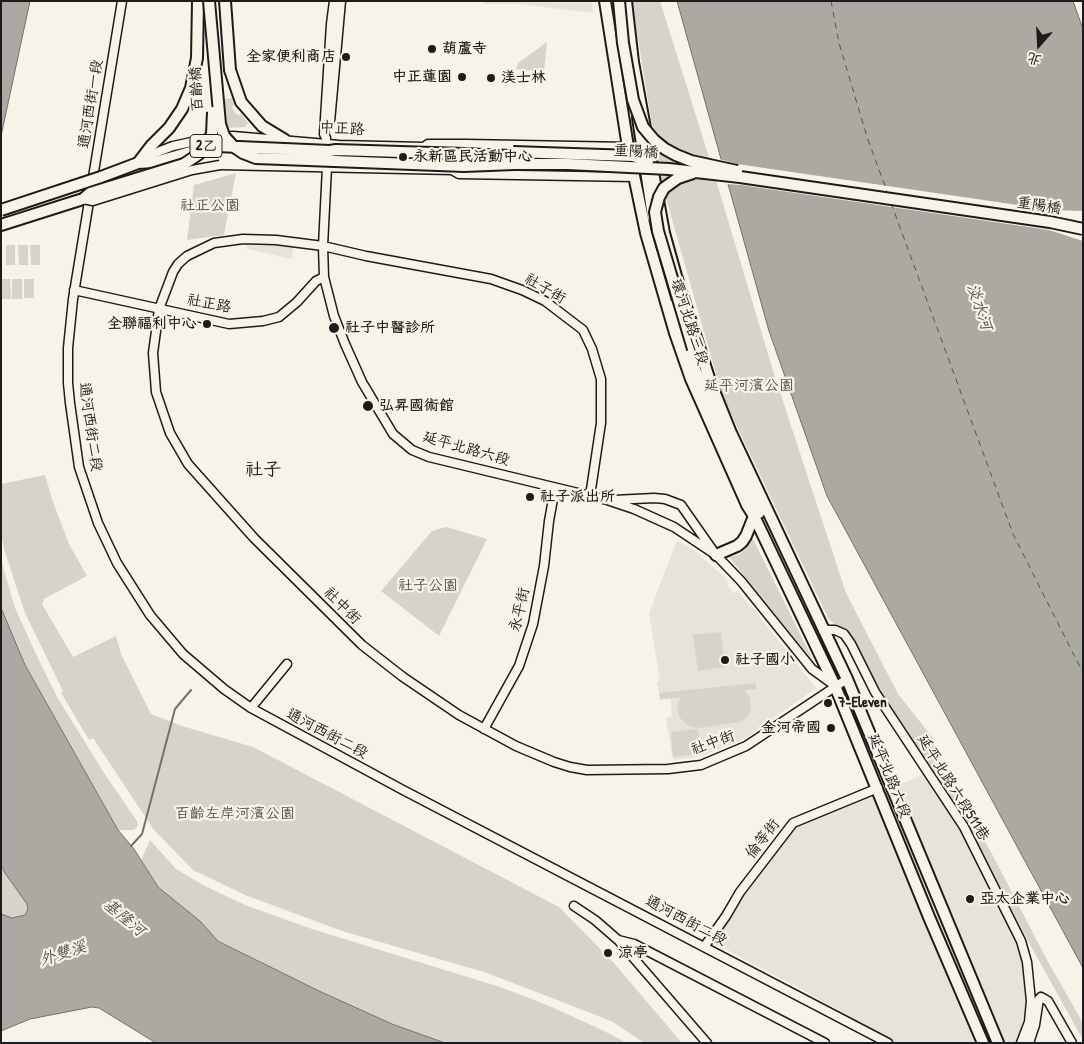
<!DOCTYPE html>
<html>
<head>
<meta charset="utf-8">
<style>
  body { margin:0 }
  #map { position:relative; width:1084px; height:1044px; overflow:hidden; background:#f7f3e8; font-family:"Patrick Hand","LXGW WenKai TC",sans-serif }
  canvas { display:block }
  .frame { position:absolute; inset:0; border:2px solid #1c1c1c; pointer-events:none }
  .north { position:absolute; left:1014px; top:20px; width:50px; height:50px; -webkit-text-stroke:4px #f7f3e8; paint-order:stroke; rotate:199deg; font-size:14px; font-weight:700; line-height:20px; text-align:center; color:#1c1c1c }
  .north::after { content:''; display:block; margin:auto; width:18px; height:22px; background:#1c1c1c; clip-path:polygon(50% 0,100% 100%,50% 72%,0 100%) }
</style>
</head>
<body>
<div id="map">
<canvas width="1084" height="1044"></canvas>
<div class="frame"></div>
<div class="north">北</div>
</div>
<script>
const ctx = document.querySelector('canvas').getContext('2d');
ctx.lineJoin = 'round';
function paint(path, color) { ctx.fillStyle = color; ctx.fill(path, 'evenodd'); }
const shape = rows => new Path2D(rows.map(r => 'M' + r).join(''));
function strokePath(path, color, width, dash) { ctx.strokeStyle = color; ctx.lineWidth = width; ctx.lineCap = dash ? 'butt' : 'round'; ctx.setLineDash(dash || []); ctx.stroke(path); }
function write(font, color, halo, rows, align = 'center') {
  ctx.font = font + ' "Patrick Hand","LXGW WenKai TC",sans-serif'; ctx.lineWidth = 4.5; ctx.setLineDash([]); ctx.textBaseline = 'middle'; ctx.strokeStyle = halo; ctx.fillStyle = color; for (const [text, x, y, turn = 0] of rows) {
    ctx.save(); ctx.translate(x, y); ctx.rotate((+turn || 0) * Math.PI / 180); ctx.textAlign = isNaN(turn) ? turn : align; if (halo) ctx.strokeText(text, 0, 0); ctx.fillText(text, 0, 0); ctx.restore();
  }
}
const built = shape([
  [483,1,592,1,593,13,519,4,483,4],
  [247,240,294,244,292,259,247,249],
  [677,540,695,551,727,579,729,589,731,589,732,593,739,592,751,607,755,609,762,620,816,688,747,737,735,743,699,757,673,760,666,718,672,716,671,700,670,699,660,700,657,682,660,681,649,613],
  [925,774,958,824,1018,944,1023,965,1028,1002,1017,1043,895,1043,803,990,710,941,793,829,836,811,836,809,871,796]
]);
const green = shape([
  [632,1,660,1,713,170,774,374,846,593,898,694,933,738,940,762,992,854,1047,960,1083,1023,1083,1040,1028,941,968,823,884,709,844,631,829,620,722,395,661,181],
  [547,42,544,72,516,69,518,63],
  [232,98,234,105,232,106,235,113,238,115,241,114,248,123,245,127,226,128,222,100],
  [236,173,224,235,187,240,194,185],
  [6,245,15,245,15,265,6,265],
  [18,245,28,245,28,265,19,265],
  [30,245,40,245,40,265,31,265],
  [1,279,10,279,11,299,1,299],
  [12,279,22,279,22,299,12,299],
  [24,279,34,279,34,298,24,298],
  [45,475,53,502,69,544,87,576,44,599,42,604,73,657,116,636,121,654,151,714,182,726,253,747,559,907,613,962,682,1043,644,1043,613,1022,565,1003,484,972,342,931,245,895,193,870,154,830,93,738,89,740,61,693,63,691,25,613,5,552,1,534,1,484],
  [446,527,487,539,439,636,381,591,432,531],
  [753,539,814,662,729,557,739,555],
  [1,560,15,608,36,654,57,697,106,776,137,821,138,826,134,830,118,830,25,665,1,608],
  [721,632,725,667,698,671,693,635],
  [756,683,756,689,744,690,750,698,751,708,748,716,741,722,698,728,688,726,680,718,677,707,681,697,660,699,659,693],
  [698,729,700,754,673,757,671,732],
  [150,840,176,869,205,886,245,905,312,929,500,987,547,1005,600,1029,627,1043,445,1043,392,1024,319,991,218,940,200,921,158,887,141,860],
  [1,854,31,910,22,917,10,921,1,917]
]);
const water = shape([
  [1,1,30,1,1,136,1,1],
  [677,1,1073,1,1083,29,1083,968,827,496,769,331,677,1],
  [1,608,25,665,118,830,134,849,158,887,200,921,218,941,319,991,392,1024,445,1043,156,1043,99,1008,92,1007,30,1019,1,1031,1,914,12,918,25,915,28,909,27,904,5,873,1,865,1,608]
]);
const pier = shape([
  [719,159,737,164,1052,210,1083,211,1083,241,1049,230,741,185,726,184]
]);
const stream = shape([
  [131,846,142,834,175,709,191,690]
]);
const ferry = shape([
  [831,1,839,43,867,137,888,194],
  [891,203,1013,534,1083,673]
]);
const minor = shape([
  [122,1,73,299,68,348,68,383,70,403,79,467,98,523,117,563,150,615,183,654,224,689,251,708,403,790,888,1043],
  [334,1,331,24,324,134,326,138,327,167,323,246,324,277,334,316,345,344,362,382,393,434,412,450,429,457,607,500,634,509,674,527,716,555],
  [330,122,341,1],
  [142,160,155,153,173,146,205,139,233,136,339,145,424,147,428,144,466,144,628,147],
  [220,165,452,170,459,174,635,177],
  [74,290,229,324,263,321,279,317,297,302,316,281,324,277],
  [590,496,601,423,601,379,592,349,583,330,545,301,522,290,491,279,366,256,323,246,276,240,243,239,214,243,187,256,178,264,173,272,159,309,153,353,156,392,170,433,188,464,254,538,362,645,403,677,459,715,516,746,554,762,570,767,587,770,668,769,701,765,746,746,847,679],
  [614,500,654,498,665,499,681,505,716,555,741,581,812,669,834,685],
  [823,630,835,630,844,634,851,644,875,692,964,827,1021,941,1027,962,1031,1001,1029,1022,1021,1043],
  [251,708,287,664],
  [484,729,519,666,533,624,544,566,549,521,555,488],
  [574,906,595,920,618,940,634,944,825,1043],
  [618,940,707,1043],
  [704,947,726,916,740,892,793,823,878,788],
  [1029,1043,1035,1025,1039,999,1041,997,1048,1001,1072,1043]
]);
const major = shape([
  [225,1,230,70,241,102,262,126,285,140],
  [605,1,628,147,646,233,675,333,691,379,747,505,754,516,835,686,929,917,983,1043],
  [626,1,633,62,664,233,676,276,710,381,731,433,847,679,998,1043],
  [638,118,653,217],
  [138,163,155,162,208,147],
  [185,163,213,158,255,158],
  [101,177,138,163,151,146,169,128,182,109,191,88,197,58,198,1],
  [1,225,83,199],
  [674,305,690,358,759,513],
  [716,555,737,546,742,542,746,536,754,516]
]);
const minorBridge = shape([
  [83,199,93,201,192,170,220,165]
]);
const majorBridge = shape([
  [209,1,220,124,224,136,234,147,243,153,256,158,464,166,514,164,568,164,669,169,740,177,1050,222,1083,229],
  [619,1,623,43,633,100,643,127,654,140,665,149,676,155,691,161,737,171],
  [216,146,330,151,336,150,465,154,521,157],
  [513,152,633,156,648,161],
  [83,199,90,193,184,164,199,154,207,144,212,134,213,112],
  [1,210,101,177],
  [693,349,658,231,655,212,659,197,664,188,678,178,693,173]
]);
const markers = [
  [432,49,5,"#1c1c1c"],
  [346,57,5,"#1c1c1c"],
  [462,77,5,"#1c1c1c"],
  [491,78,5,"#1c1c1c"],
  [403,157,5,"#1c1c1c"],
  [207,324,5,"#1c1c1c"],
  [334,328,6,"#1c1c1c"],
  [368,406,6,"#1c1c1c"],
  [530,497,5,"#1c1c1c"],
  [725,660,5,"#1c1c1c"],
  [828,703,5,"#1c1c1c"],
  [831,728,5,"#1c1c1c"],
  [970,899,5,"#1c1c1c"],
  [608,953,5,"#1c1c1c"]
];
const shields = [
  [206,146,32]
];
const shieldNames = [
  ["2乙",206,146]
];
const poiNames = [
  ["葫蘆寺",442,49],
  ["全家便利商店",336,57,"right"],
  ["中正蓮園",452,77,"right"],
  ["渼士林",501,78],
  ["永新區民活動中心",413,157],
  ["全聯福利中心",197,324,"right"],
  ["社子中醫診所",345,328],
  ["弘昇國術館",379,406],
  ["社子派出所",540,497],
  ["社子國小",735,660],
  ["7-Eleven",838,703],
  ["金河帝國",821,728,"right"],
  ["亞太企業中心",980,899],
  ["涼亭",618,953]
];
const streetNames = [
  ["百齡橋",197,89,-93],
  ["通河西街一段",91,104,-81],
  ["中正路",342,129,3],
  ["重陽橋",636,152,3],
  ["重陽橋",1039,206,9],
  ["社子街",545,289,30],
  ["社正路",209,304,11],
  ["環河北路三段",689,322,72],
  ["通河西街二段",90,427,82],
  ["延平北路六段",466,449,16],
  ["社中街",342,606,45],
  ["永平街",520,610,-77],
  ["通河西街二段",327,734,28],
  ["社中街",713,743,-20],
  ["延平北路六段",889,776,68],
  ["延平北路六段511巷",953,788,58],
  ["倫等街",763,839,-52],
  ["通河西街二段",686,921,28]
];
const parkNames = [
  ["社正公園",210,206],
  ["延平河濱公園",749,386],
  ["社子公園",428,586],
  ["百齡左岸河濱公園",235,814]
];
const waterNames = [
  ["淡水河",979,307,71],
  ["基隆河",124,918,40],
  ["外雙溪",63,954,-18]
];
const quarterNames = [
  ["社子",263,470]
];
paint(built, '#e6e3d9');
paint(green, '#d7d3cb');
paint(water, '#aca9a2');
strokePath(water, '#72716c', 1);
paint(pier, '#f7f3e8');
strokePath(stream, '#72716c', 2);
strokePath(ferry, '#565452', 1, [6, 5]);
strokePath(minor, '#1c1c1c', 11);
strokePath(major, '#1c1c1c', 14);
strokePath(minor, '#f7f3e8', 8);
strokePath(major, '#f7f3e8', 10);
strokePath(minorBridge, '#1c1c1c', 11, []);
strokePath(majorBridge, '#1c1c1c', 14, []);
strokePath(minorBridge, '#f7f3e8', 8);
strokePath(majorBridge, '#f7f3e8', 10);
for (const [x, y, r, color] of markers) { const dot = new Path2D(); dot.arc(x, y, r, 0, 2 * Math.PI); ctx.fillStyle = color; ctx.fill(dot); strokePath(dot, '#f7f3e8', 2); }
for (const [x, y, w] of shields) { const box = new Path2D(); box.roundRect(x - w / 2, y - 11.5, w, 23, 4); ctx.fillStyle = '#f7f3e8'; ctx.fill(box); strokePath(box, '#1c1c1c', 1); }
write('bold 14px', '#1c1c1c', null, shieldNames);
write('bold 15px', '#1c1c1c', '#f7f3e8', poiNames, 'left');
write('15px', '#1c1c1c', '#f7f3e8', streetNames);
write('15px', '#545351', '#f7f3e8', parkNames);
write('italic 16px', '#565452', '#f7f3e8', waterNames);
write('18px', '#1c1c1c', '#f7f3e8', quarterNames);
</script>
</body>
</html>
